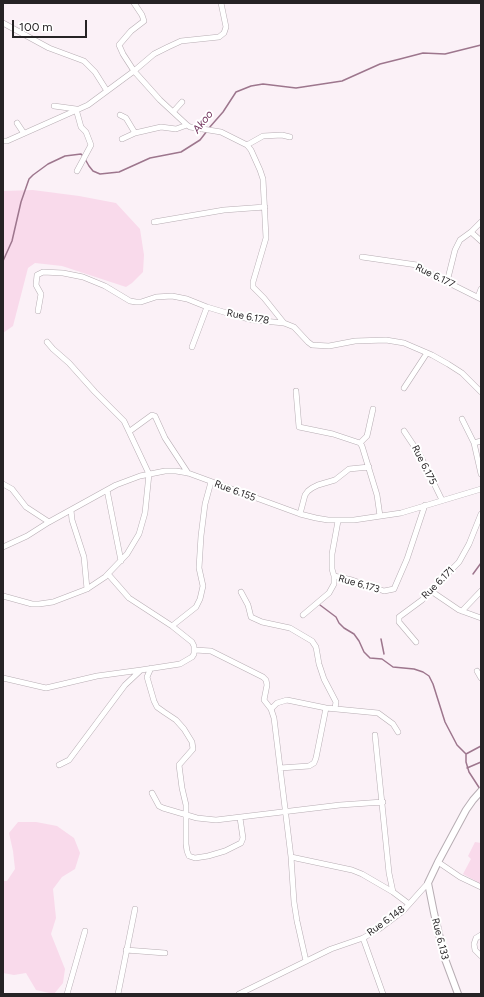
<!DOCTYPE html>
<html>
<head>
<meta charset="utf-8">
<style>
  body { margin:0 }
  #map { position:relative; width:484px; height:997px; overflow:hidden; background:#fbf1f7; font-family:Figtree,sans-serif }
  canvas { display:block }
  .frame { position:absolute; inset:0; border:4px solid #262325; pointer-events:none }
  .scale { position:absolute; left:12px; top:20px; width:75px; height:18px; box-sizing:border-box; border:2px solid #262325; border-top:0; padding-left:5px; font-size:12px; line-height:14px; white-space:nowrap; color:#262325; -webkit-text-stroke:3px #fff; paint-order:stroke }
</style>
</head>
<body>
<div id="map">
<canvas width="484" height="997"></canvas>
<div class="frame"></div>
<div class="scale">100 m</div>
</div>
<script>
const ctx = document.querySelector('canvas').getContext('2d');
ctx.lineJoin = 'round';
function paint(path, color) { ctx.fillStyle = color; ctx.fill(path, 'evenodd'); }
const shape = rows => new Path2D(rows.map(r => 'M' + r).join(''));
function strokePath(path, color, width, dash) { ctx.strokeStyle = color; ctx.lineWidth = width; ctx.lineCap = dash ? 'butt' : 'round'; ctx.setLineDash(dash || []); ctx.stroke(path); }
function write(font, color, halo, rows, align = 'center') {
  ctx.font = font + ' Figtree,sans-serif'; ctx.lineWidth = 4; ctx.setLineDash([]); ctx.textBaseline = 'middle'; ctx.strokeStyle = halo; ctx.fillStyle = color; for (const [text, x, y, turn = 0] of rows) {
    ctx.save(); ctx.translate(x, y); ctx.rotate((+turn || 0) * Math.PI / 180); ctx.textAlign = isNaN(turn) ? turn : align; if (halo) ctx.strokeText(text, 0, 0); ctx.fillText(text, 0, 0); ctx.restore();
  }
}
const green = shape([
  [33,190,79,196,116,203,140,229,144,255,143,272,132,283,126,287,62,266,35,263,28,268,13,326,3,333,3,191],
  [18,822,36,822,57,826,74,838,80,853,75,869,62,877,53,889,56,918,51,934,65,969,63,983,54,994,36,990,26,973,14,975,3,973,3,881,7,881,15,869,13,851,9,833],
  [475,842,481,843,481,884,463,874,471,859,468,856]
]);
const stream = shape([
  [209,128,223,112,236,92,251,86,263,84,296,88,342,81,380,64,400,59,423,53,445,54,481,45],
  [85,159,89,166,93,171,100,174,119,172,150,158,181,152,200,140,207,131],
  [3,261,12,241,21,202,29,179,33,175,48,164,65,156,81,154,83,156],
  [473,574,481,563],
  [320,605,336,617,339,623,344,628,354,634,359,641,364,652,370,658,382,659,393,667,414,669,423,672,429,676,433,684,445,722,457,745,466,754,466,762,469,772,480,789],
  [381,639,384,654],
  [466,754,481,746],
  [467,768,481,762]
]);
const minor = shape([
  [134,3,142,15,144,21,131,31,119,45,123,54,134,71,160,100,187,125,190,127,221,132,247,145,251,150,260,170,263,179,266,238,253,282,253,287,264,298,284,323],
  [3,23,49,48,84,61,95,72,107,91],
  [54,106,76,109,81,127,86,132,91,145,77,171],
  [173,112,182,102],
  [120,115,126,118,135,133,161,127,176,129,187,125],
  [17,123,23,132],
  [122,139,135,133],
  [3,141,7,141,88,105,134,71,154,54,168,47,181,41,219,37,224,33,226,27,221,3],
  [247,145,263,136,282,135,290,137],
  [154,222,224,210,265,207],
  [471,232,481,241],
  [362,257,417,265,429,273,481,299],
  [447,282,455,250,460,240,471,232,481,222],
  [478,297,481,289],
  [38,311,41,294,36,285,37,275,43,272,63,273,83,277,105,286,130,301,136,302,141,302,156,297,172,296,187,299,207,307,237,316,253,320,284,323,294,327,308,342,312,345,329,346,355,341,386,340,404,343,432,355,448,364,462,373,481,392],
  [192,347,207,307],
  [404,388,427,353],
  [296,391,299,427,333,434,360,443,362,446,377,495,380,516],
  [462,419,474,443,481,474],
  [130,431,152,415,155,416,165,438,188,473],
  [404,431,420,455,442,500],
  [360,443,367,436,373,409],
  [474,443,481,441],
  [3,484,12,489,26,507,49,522],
  [107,490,121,561],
  [71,510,72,520,84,557,87,589],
  [300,514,305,495,308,491,312,488,318,485,335,480,349,469,369,467],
  [3,547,27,536,49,522,116,485,140,476,165,471,176,471,188,473,300,514,316,518,328,520,354,520,401,513,481,489],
  [334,576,332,569,332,554,338,521],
  [431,591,459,610,481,618],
  [241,592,248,605,251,617,262,622,290,628,312,641,316,647,319,664,324,679,336,702,335,708],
  [3,596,32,604,39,604,53,602,87,589,105,577,127,554,139,534,145,513,149,474,124,421,95,392,69,363,53,349,47,342],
  [462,611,481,591],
  [303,615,329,593,334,584,334,576,352,580,384,591,394,589,407,559,425,505],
  [172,626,196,607,200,599,203,586,199,568,201,536,205,504,211,482],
  [416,642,399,622,399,617,422,600,459,562,469,544,481,514],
  [195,650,211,651,263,677,266,680,267,685,264,700,271,709,274,718,291,857,294,902,297,921,306,961],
  [151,668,147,677,154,701,157,707,164,712,176,720,184,729,192,742,193,749,179,765,182,788,186,805,186,844,187,851,189,856,195,858,208,856,225,851,241,843,243,838,240,818],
  [477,671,481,678],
  [3,678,46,688,97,676,141,670],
  [271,709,277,703,287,700,326,708,378,713,393,724,398,732],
  [375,735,389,873,393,892],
  [59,765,69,760,125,685,141,670,180,664,192,657,194,654,194,646,192,642,172,626,129,598,108,574],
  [280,768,309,766,314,763,316,758,326,708],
  [152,793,159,806,163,808,197,818,216,820,340,805,383,802],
  [291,857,352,870,362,874,393,892,409,904],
  [438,862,460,877,481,887],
  [481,935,476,938,474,944,475,950,481,956],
  [363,938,383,994],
  [126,950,165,953],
  [67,994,85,931],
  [118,994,135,909],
  [239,994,331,949,363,938,379,929,403,911,428,883]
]);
const tertiary = shape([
  [458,994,445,959,434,913,428,883,438,862,466,810,473,800,481,791]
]);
const streetNames = [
  ["Rue 6.177",435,276,26],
  ["Rue 6.178",248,317,11],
  ["Rue 6.175",424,465,63],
  ["Rue 6.155",235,491,20],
  ["Rue 6.171",438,583,-45],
  ["Rue 6.173",359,584,16],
  ["Rue 6.148",386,921,-36],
  ["Rue 6.133",440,939,76]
];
const waterNames = [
  ["Akoo",203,122,-52]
];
paint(green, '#f9daeb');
strokePath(stream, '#9d768d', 1.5);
strokePath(minor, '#b7adb3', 6);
strokePath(tertiary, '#b7adb3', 8);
strokePath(minor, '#fff', 5);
strokePath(tertiary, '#fff', 6);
write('10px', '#262325', '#fff', streetNames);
write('italic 11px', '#70305a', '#fff', waterNames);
</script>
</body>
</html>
